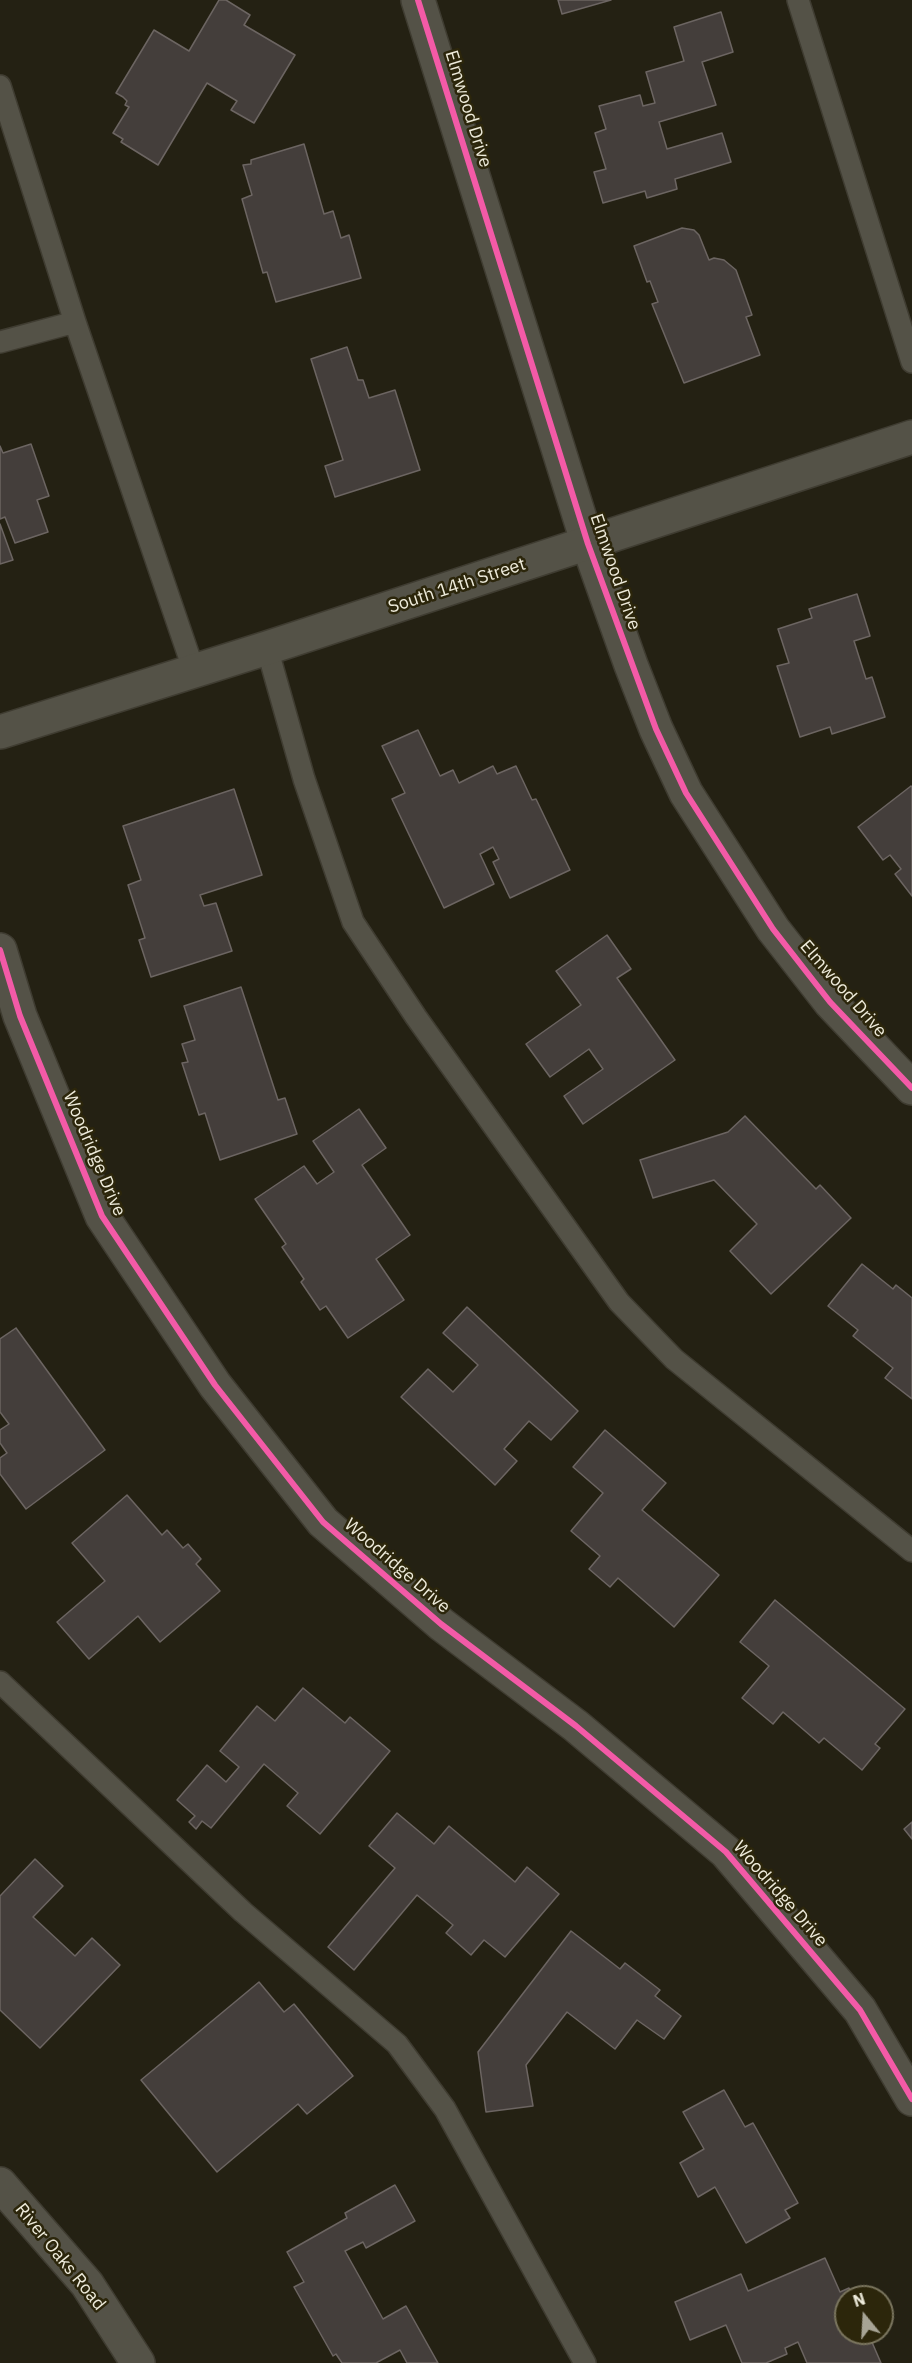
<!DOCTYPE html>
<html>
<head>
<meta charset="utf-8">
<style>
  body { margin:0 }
  #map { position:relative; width:912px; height:2363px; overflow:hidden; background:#242113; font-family:"IBM Plex Sans",sans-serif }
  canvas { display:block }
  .north { position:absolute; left:834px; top:2285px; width:60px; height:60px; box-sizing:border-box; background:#2c260b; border:2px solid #7a755e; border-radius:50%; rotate:342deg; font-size:16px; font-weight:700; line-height:24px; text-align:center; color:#eeebdb }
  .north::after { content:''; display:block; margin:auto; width:21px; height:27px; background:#a7a495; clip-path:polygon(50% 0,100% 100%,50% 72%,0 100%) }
</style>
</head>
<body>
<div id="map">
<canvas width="912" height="2363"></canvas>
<div class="north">N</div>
</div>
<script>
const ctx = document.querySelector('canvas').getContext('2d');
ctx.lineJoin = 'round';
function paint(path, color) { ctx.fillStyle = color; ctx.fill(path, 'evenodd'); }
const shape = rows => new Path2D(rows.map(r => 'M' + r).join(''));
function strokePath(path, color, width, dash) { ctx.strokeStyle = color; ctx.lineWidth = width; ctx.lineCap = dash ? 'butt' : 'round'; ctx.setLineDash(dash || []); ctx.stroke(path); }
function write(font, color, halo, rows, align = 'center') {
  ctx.font = font + ' "IBM Plex Sans",sans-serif'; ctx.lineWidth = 5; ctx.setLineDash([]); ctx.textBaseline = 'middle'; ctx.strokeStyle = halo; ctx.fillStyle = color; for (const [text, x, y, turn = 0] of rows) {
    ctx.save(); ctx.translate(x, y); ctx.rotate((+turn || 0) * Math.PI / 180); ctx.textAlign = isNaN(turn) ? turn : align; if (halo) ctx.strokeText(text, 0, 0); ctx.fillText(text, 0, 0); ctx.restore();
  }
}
const building = shape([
  [219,0,226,0,250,15,244,25,295,55,254,123,231,110,237,101,207,83,158,165,121,142,123,139,113,133,129,107,125,105,127,101,123,97,116,93,154,30,189,51,219,0],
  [558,0,611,0,562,14,558,0],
  [721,12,733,52,702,62,716,105,659,122,667,149,722,133,731,162,675,179,677,189,647,198,645,191,603,203,594,172,606,169,595,133,606,129,599,106,640,95,643,106,655,103,646,72,684,61,674,27,721,12],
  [304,144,324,214,333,211,341,238,349,235,361,278,276,302,267,272,263,273,242,199,252,195,243,165,251,164,251,160,304,144],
  [682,228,694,230,699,235,709,260,714,258,724,260,736,270,752,315,746,317,760,355,684,383,652,304,658,302,650,281,647,282,634,246,682,228],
  [347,347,358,380,363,380,369,398,395,390,420,470,335,497,325,466,343,460,311,359,347,347],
  [31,444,49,496,37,500,48,532,15,543,5,517,0,519,0,446,3,453,31,444],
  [0,524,13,560,0,564,0,524],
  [857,594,870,636,854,641,866,679,872,677,885,717,832,734,830,727,800,737,777,666,789,663,778,629,812,618,809,609,857,594],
  [418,730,440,776,453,770,459,783,493,766,497,774,516,766,532,800,536,799,570,870,510,898,493,862,499,859,493,847,480,854,494,884,444,908,392,799,405,793,382,746,418,730],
  [911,786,912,787,912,896,895,874,901,869,890,855,883,860,858,827,911,786],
  [234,789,262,875,200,895,204,906,216,903,232,951,151,977,139,940,145,938,128,885,141,880,123,826,234,789],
  [607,935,631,969,617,978,675,1060,583,1124,564,1096,603,1069,589,1049,550,1077,526,1044,581,1005,556,971,607,935],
  [241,987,278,1100,285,1098,297,1134,220,1160,205,1113,199,1115,182,1063,188,1062,182,1044,195,1040,184,1006,241,987],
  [359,1109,386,1148,362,1165,410,1235,376,1259,404,1300,348,1338,326,1306,320,1310,301,1282,304,1279,282,1247,286,1244,255,1199,304,1166,317,1184,334,1172,313,1141,359,1109],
  [745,1116,816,1189,820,1185,851,1218,771,1294,730,1251,757,1224,714,1180,653,1198,640,1160,728,1132,745,1116],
  [862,1264,893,1289,896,1285,912,1298,912,1399,885,1378,893,1368,853,1336,858,1330,828,1306,862,1264],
  [467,1307,578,1411,551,1440,529,1421,504,1449,517,1461,495,1485,401,1397,428,1369,453,1392,478,1365,443,1333,467,1307],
  [16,1328,105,1450,26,1509,0,1474,0,1458,7,1453,0,1443,0,1430,9,1424,0,1412,0,1339,16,1328],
  [605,1430,666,1483,642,1510,719,1575,674,1627,618,1578,610,1587,589,1569,600,1556,571,1531,603,1493,573,1467,605,1430],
  [127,1495,162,1535,167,1530,183,1548,188,1544,201,1559,196,1564,220,1591,160,1642,138,1616,89,1659,57,1622,105,1581,72,1543,127,1495],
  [775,1600,905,1709,875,1744,880,1748,862,1770,824,1738,819,1743,783,1712,773,1724,742,1698,769,1666,740,1642,775,1600],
  [303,1688,345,1723,350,1717,390,1751,320,1834,287,1806,298,1793,264,1764,211,1828,202,1821,196,1829,189,1822,195,1816,177,1800,207,1765,226,1782,239,1767,220,1751,257,1706,275,1721,303,1688],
  [397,1813,434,1844,449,1826,515,1882,527,1867,559,1894,505,1957,484,1940,471,1955,446,1933,453,1925,417,1895,354,1970,328,1947,395,1868,369,1846,397,1813],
  [912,1822,912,1839,904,1829,912,1822],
  [35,1859,63,1886,33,1917,75,1956,92,1938,120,1965,40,2048,0,2010,0,1896,35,1859],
  [571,1931,620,1969,625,1963,660,1990,655,1996,681,2016,664,2039,637,2020,615,2049,567,2012,526,2065,533,2106,486,2112,478,2052,571,1931],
  [259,1982,284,2012,294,2004,353,2076,307,2114,298,2104,217,2172,141,2080,259,1982],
  [724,2090,745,2127,753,2123,798,2203,785,2210,790,2218,746,2243,715,2187,698,2197,680,2163,704,2149,683,2112,724,2090],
  [395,2185,415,2221,366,2248,363,2242,345,2251,383,2319,406,2306,438,2363,407,2363,400,2350,376,2363,342,2363,336,2354,333,2356,294,2287,304,2282,287,2252,347,2218,345,2213,395,2185],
  [825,2258,840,2292,849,2288,853,2297,846,2297,846,2333,868,2333,881,2363,807,2363,798,2342,785,2348,787,2354,766,2363,742,2363,726,2325,690,2340,675,2302,741,2274,748,2291,825,2258]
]);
const service = shape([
  [798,0,912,362],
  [0,86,75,322,194,671],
  [0,342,75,322],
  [267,648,304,779,353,922,416,1017,619,1302,674,1359,912,1551],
  [0,1682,243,1912,397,2044,445,2109,585,2363]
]);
const minor = shape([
  [418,0,588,544],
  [0,950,20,1016,102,1216,215,1385,323,1522,441,1624,576,1726,726,1852,860,2010,912,2099],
  [0,2184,87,2284,138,2363]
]);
const tertiary = shape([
  [588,544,631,665,656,729,686,793,773,929,830,1002,912,1088]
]);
const secondary = shape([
  [0,732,267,648,912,437]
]);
const cycleway = shape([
  [418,0,588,544,656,729,686,793,773,929,830,1002,912,1088],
  [0,950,20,1016,102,1216,215,1385,323,1522,441,1624,576,1726,726,1852,860,2010,912,2099]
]);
const streetNames = [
  ["Elmwood Drive",468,109,73],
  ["Elmwood Drive",615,572,71],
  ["South 14th Street",457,586,-18],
  ["Elmwood Drive",843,989,49],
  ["Woodridge Drive",94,1154,67],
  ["Woodridge Drive",397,1566,41],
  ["Woodridge Drive",780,1894,49],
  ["River Oaks Road",60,2257,51]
];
paint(building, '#443e3b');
strokePath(building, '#6c6562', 1.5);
strokePath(service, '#3f3c31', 24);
strokePath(minor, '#3f3c31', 36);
strokePath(tertiary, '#3f3c31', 36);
strokePath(secondary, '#3f3c31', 36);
strokePath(service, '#545247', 21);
strokePath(minor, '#545247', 33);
strokePath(tertiary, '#545247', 33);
strokePath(secondary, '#545247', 33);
strokePath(cycleway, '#f35aa7', 6);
write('18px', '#eeebdb', '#2c260b', streetNames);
</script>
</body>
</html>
